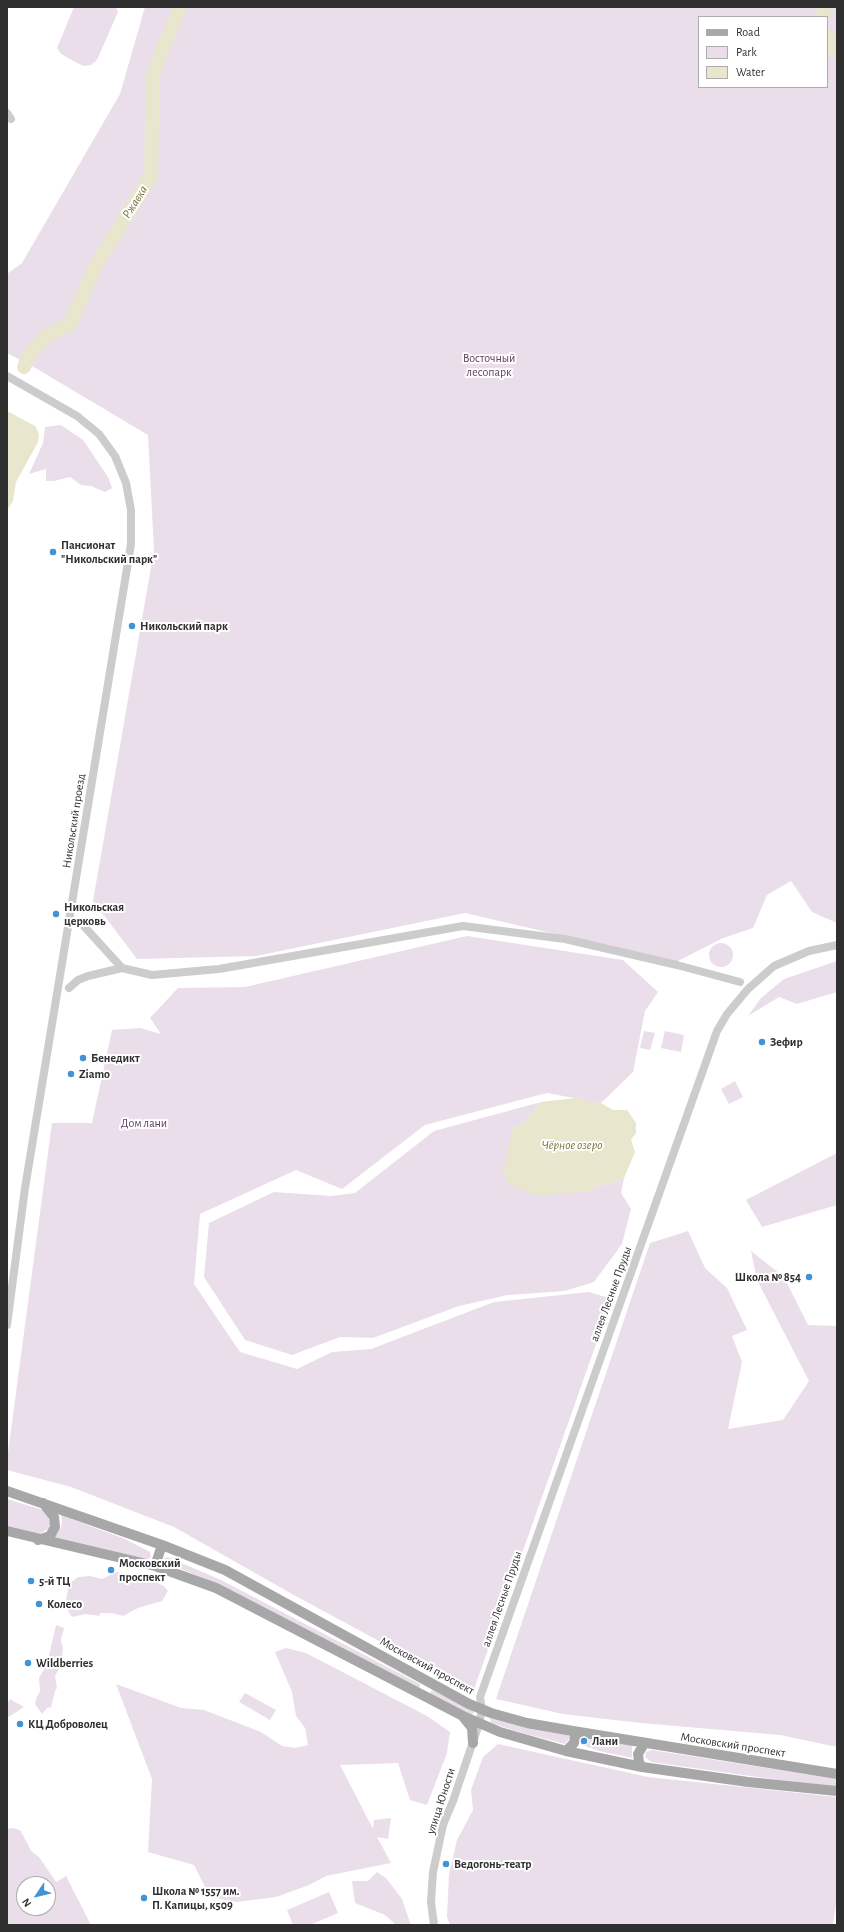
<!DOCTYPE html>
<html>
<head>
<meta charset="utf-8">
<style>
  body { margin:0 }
  #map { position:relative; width:844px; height:1932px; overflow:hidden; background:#fff; font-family:"Alegreya Sans",sans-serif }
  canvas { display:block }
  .frame { position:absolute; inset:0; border:8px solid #2f2f2f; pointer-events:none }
  .legend { position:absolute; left:698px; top:16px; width:130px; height:72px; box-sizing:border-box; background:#fff; border:1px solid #acacac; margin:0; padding:5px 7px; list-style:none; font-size:12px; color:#2f2f2f }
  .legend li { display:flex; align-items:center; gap:8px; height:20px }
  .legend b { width:20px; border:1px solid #acacac }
  .north { position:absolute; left:16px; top:1876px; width:40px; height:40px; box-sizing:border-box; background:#fff; border:1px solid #acacac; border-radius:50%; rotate:235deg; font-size:11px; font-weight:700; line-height:16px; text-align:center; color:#2f2f2f }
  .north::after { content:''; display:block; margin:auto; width:14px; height:18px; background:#4193d5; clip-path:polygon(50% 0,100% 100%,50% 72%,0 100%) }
</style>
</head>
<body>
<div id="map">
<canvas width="844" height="1932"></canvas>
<div class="frame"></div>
<ul class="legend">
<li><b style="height:5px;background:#a7a7a7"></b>Road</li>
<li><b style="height:11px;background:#eadeea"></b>Park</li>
<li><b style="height:11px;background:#e8e6cc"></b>Water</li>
</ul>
<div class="north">N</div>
</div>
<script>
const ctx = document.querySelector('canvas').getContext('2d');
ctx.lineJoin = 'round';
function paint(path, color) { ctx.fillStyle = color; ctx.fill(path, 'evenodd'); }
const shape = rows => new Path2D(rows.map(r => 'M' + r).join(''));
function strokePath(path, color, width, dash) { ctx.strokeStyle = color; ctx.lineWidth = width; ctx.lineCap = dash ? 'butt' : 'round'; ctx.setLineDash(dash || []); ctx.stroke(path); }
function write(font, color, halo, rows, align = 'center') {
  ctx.font = font + ' "Alegreya Sans",sans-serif'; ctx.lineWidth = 4; ctx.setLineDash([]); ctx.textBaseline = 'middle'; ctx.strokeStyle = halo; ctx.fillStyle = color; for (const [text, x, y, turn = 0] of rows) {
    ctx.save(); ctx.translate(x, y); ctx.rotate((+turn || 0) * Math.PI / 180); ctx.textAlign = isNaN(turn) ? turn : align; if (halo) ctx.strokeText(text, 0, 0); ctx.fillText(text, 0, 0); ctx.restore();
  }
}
const green = shape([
  [74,7,116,7,118,12,97,60,91,65,84,66,77,63,61,54,57,48],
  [145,7,837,7,837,923,812,912,791,881,767,895,753,928,723,938,676,962,465,913,256,956,137,959,93,901,154,550,148,435,37,369,7,353,7,274,22,263,120,94],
  [699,17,827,17,827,87,699,87],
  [61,425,83,440,108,477,112,488,105,492,91,486,81,485,70,477,54,481,46,481,46,469,29,474,43,443,45,427],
  [467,936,623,960,658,992,645,1011,633,1072,601,1103,547,1093,425,1125,342,1189,296,1170,200,1214,194,1284,240,1352,297,1369,332,1352,371,1349,494,1302,589,1292,612,1299,473,1692,292,1594,174,1527,71,1487,7,1470,7,1460,52,1123,92,1123,112,1030,140,1028,161,1034,150,1018,178,988,245,987],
  '709 955a12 12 0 1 1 24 0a12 12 0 1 1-24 0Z',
  [837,961,837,992,797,1004,779,997,748,1016,761,998,784,979],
  [644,1031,655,1033,650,1050,640,1048],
  [665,1031,684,1035,681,1052,661,1048],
  [735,1081,743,1097,729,1104,721,1089],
  [541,1102,524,1123,512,1129,586,1191,624,1178,621,1193,631,1209,622,1244,594,1282,565,1291,508,1295,459,1306,373,1338,340,1337,292,1355,245,1340,204,1277,209,1223,274,1192,331,1196,355,1193,434,1131],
  [837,1153,837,1205,762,1227,746,1200],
  [688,1231,705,1268,727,1288,747,1330,732,1336,742,1362,728,1429,783,1420,809,1381,757,1280,751,1251,784,1277,808,1325,837,1326,837,1747,780,1735,641,1723,563,1714,496,1699,650,1243],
  [7,1499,43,1510,48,1516,50,1524,48,1529,36,1536,7,1527],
  [61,1515,125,1539,150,1552,151,1557,147,1560,53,1539,61,1528,62,1521],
  [168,1557,221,1580,420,1684,420,1687,418,1688,219,1585,165,1562,164,1558],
  [117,1572,134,1577,146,1578,164,1586,168,1591,162,1601,138,1608,123,1616,112,1613,101,1613,99,1616,86,1614,72,1617,65,1606,69,1584,78,1577,90,1576,102,1579],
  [56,1625,64,1628,61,1640,63,1648,61,1665,55,1676,57,1688,55,1691,51,1707,47,1708,42,1714,35,1704,36,1699,40,1691,39,1678,47,1664],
  [286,1648,306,1653,427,1716,450,1732,447,1753,427,1805,410,1800,398,1763,340,1765,373,1829,374,1820,391,1818,388,1839,377,1837,391,1863,326,1876,309,1885,276,1897,237,1902,210,1897,194,1865,148,1852,152,1779,116,1684,181,1708,204,1710,261,1732,282,1746,295,1748,308,1745,305,1728,296,1716,292,1692,275,1652],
  [432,1690,472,1709,474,1713,471,1715,429,1694],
  [245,1693,276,1710,270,1720,239,1702],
  [10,1699,24,1707,7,1718,7,1704],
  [493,1717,567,1734,570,1738,565,1744,526,1734,491,1723,490,1718],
  [581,1736,632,1745,632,1758,599,1751,580,1744],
  [498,1744,648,1777,837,1797,837,1897,833,1925,450,1925,447,1917,449,1875,457,1840,473,1810,471,1790,483,1757],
  [652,1750,837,1779,837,1786,779,1780,651,1762,645,1757,646,1752],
  [12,1828,20,1830,32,1852,39,1857,56,1882,66,1876,91,1925,7,1925,7,1829],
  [24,1884,48,1884,48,1908,24,1908],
  [377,1872,386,1878,402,1899,411,1925,396,1925,385,1915,355,1903,352,1881,368,1881],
  [329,1892,338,1913,310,1925,293,1925,287,1910]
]);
const water = shape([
  [7,411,35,426,39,434,38,442,16,482,13,501,7,510],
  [575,1098,601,1103,613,1110,627,1110,636,1123,636,1133,631,1140,635,1152,624,1178,586,1191,538,1196,510,1185,503,1175,512,1129,524,1123,541,1102]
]);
const river = shape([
  [823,17,824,7],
  [827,35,831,48,837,46],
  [24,367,29,355,46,336,70,324,95,267,151,176,153,74,180,7]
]);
const minor = shape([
  [7,113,11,119],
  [7,376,77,416,99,434,115,456,126,483,131,510,131,544,25,1188,7,1325],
  [81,923,122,968],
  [69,988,78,980,88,976,122,968,152,975,219,969,463,926,565,939,677,965,740,982],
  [434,1925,431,1902,433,1872,443,1825,453,1801,479,1724,482,1710,480,1697,717,1031,727,1014,748,989,774,966,809,951,837,945]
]);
const major = shape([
  [7,1491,162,1545,225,1570,469,1704,491,1713,527,1723,573,1731,837,1774],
  [7,1531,155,1566,216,1588,463,1716,500,1732,566,1751,642,1767,748,1782,837,1791],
  [38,1540,50,1536,55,1527,54,1517,43,1503],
  [155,1566,162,1545],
  [464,1718,472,1728,473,1743],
  [566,1751,574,1743,575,1737,573,1731],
  [642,1767,639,1762,638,1754,644,1744]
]);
const markers = [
  [53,552,4,"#4193d5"],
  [132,626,4,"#4193d5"],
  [56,914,4,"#4193d5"],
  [762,1042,4,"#4193d5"],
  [83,1058,4,"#4193d5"],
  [71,1074,4,"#4193d5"],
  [809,1277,4,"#4193d5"],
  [111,1570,4,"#4193d5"],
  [31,1581,4,"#4193d5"],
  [39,1604,4,"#4193d5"],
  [28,1663,4,"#4193d5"],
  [20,1724,4,"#4193d5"],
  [584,1741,4,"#4193d5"],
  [446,1864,4,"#4193d5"],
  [144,1898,4,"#4193d5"]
];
const parkNames = [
  ["Восточный",489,358],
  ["лесопарк",489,372],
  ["Дом лани",144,1123]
];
const poiNames = [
  ["Пансионат",61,545],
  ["\"Никольский парк\"",61,559],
  ["Никольский парк",140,626],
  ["Никольская",64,907],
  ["церковь",64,921],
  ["Зефир",770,1042],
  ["Бенедикт",91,1058],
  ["Ziamo",79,1074],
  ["Школа № 854",801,1277,"right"],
  ["Московский",119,1563],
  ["проспект",119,1577],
  ["5-й ТЦ",39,1581],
  ["Колесо",47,1604],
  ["Wildberries",36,1663],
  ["КЦ Доброволец",28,1724],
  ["Лани",592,1741],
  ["Ведогонь-театр",454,1864],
  ["Школа № 1557 им.",152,1891],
  ["П. Капицы, к509",152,1905]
];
const streetNames = [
  ["Никольский проезд",74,821,-81],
  ["аллея Лесные Пруды",611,1294,-70],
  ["аллея Лесные Пруды",502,1599,-71],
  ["Московский проспект",427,1666,29],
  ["Московский проспект",733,1745,9],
  ["улица Юности",441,1801,-72]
];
const waterNames = [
  ["Ржавка",135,202,-58],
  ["Чёрное озеро",572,1145]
];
paint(green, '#eadeea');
paint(water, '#e8e6cc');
strokePath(river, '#e8e6cc', 14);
strokePath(minor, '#ccc', 8);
strokePath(major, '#a7a7a7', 10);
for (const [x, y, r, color] of markers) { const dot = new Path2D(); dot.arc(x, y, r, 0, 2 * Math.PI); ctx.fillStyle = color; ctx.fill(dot); strokePath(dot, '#fff', 1.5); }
write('12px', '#664064', '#fff', parkNames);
write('bold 12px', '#2f2f2f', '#fff', poiNames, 'left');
write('12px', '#2f2f2f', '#fff', streetNames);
write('italic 13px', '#7d783f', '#fff', waterNames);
</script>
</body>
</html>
